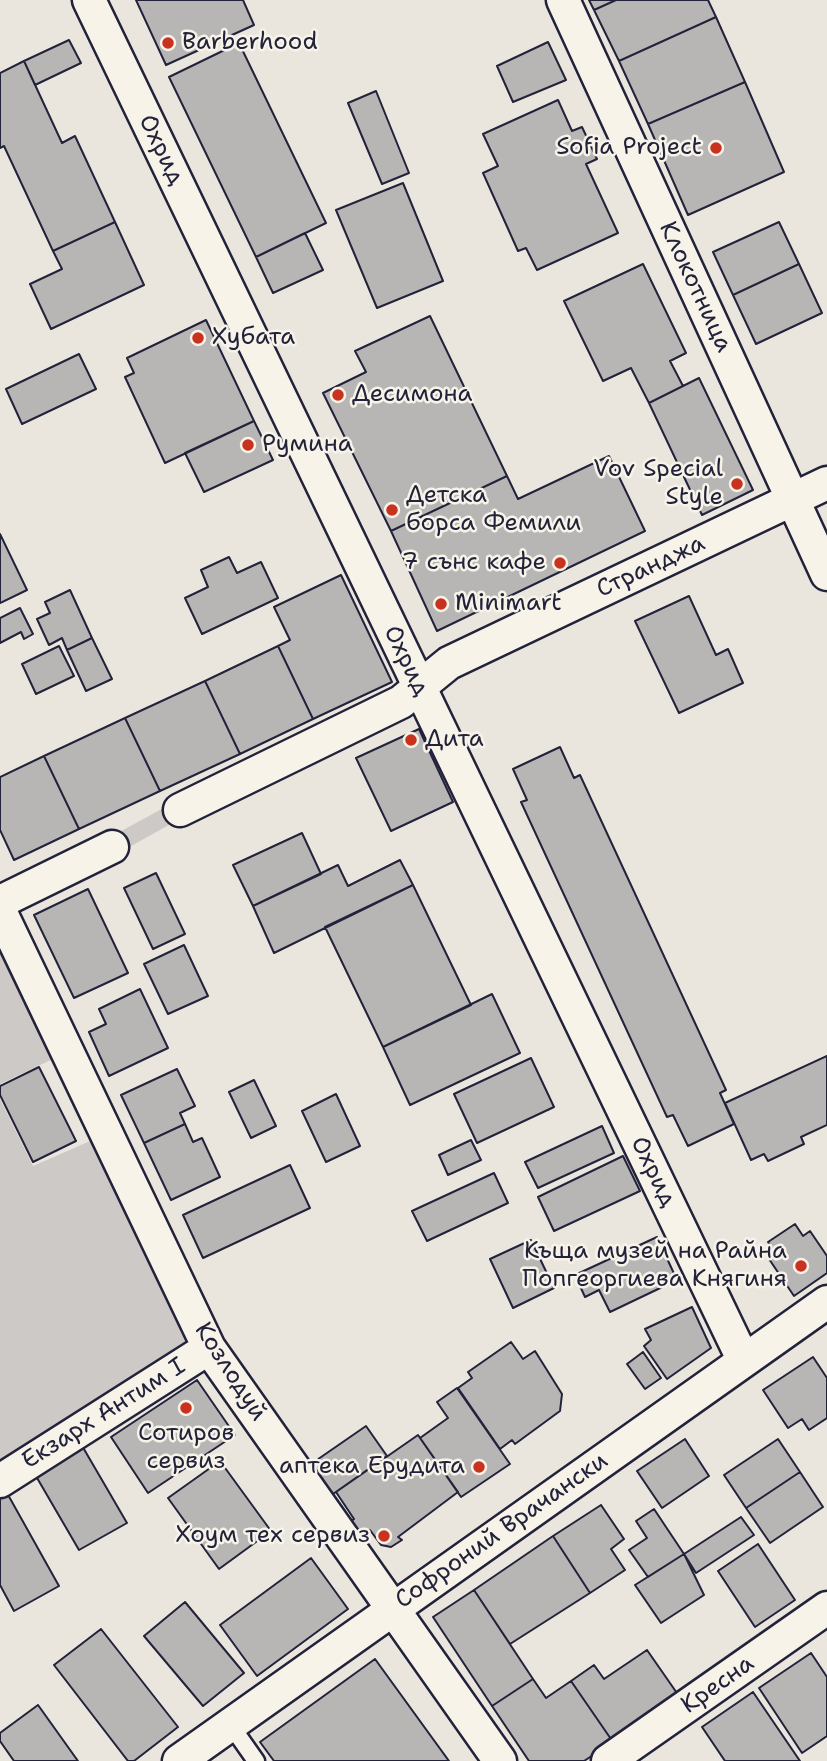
<!DOCTYPE html>
<html>
<head>
<meta charset="utf-8">
<style>
  body { margin:0 }
  canvas { display:block; background:#eae6de }
</style>
</head>
<body>
<canvas width="827" height="1761"></canvas>
<script>
const ctx = document.querySelector('canvas').getContext('2d');
ctx.lineJoin = 'round';
function paint(path, color) { ctx.fillStyle = color; ctx.fill(path, 'evenodd'); }
const shape = rows => new Path2D(rows.map(r => 'M' + r).join(''));
function strokePath(path, color, width, dash) { ctx.strokeStyle = color; ctx.lineWidth = width; ctx.lineCap = dash ? 'butt' : 'round'; ctx.setLineDash(dash || []); ctx.stroke(path); }
function write(font, color, halo, rows, align = 'center') {
  ctx.font = font + ' "Shantell Sans",sans-serif'; ctx.lineWidth = 5; ctx.setLineDash([]); ctx.textBaseline = 'middle'; ctx.strokeStyle = halo; ctx.fillStyle = color; for (const [text, x, y, turn = 0] of rows) {
    ctx.save(); ctx.translate(x, y); ctx.rotate((+turn || 0) * Math.PI / 180); ctx.textAlign = isNaN(turn) ? turn : align; if (halo) ctx.strokeText(text, 0, 0); ctx.fillText(text, 0, 0); ctx.restore();
  }
}
const green = shape([
  [169,805,178,820,122,851,114,835],
  [0,939,57,1057,0,1084],
  [0,1099,33,1166,97,1138,204,1348,0,1477]
]);
const building = shape([
  [136,0,243,0,254,25,166,65,136,0],
  [589,0,616,0,594,10,589,0],
  [616,0,708,0,716,17,619,61,594,10,616,0],
  [716,17,745,82,648,124,619,61,716,17],
  [69,40,81,63,35,85,24,61,69,40],
  [548,42,566,80,513,102,497,66,548,42],
  [239,43,326,223,256,257,169,77,239,43],
  [24,61,62,143,75,136,115,222,53,251,4,146,0,148,0,73,24,61],
  [745,82,784,172,688,215,648,124,745,82],
  [376,91,409,173,382,184,348,103,376,91],
  [558,100,572,131,582,127,597,159,586,164,618,233,537,270,526,248,518,251,483,173,498,166,483,134,558,100],
  [403,183,443,281,377,308,336,210,403,183],
  [115,222,144,285,51,329,30,284,62,269,53,251,115,222],
  [779,222,799,264,733,295,713,252,779,222],
  [305,233,323,270,273,293,256,257,305,233],
  [643,264,686,353,670,361,683,386,649,403,631,368,603,381,564,301,643,264],
  [799,264,822,313,756,344,733,295,799,264],
  [430,316,507,476,391,531,323,393,366,372,355,351,430,316],
  [206,320,254,421,165,463,125,377,134,373,127,358,206,320],
  [79,354,96,389,22,424,6,389,79,354],
  [699,378,753,490,702,515,649,403,699,378],
  [254,421,273,460,204,492,185,453,254,421],
  [609,456,645,531,437,631,391,531,507,476,518,499,609,456],
  [0,534,27,590,0,603,0,534],
  [229,557,237,573,261,562,278,598,202,634,185,598,208,587,201,570,229,557],
  [341,575,392,682,313,719,278,646,290,640,274,607,341,575],
  [70,590,92,638,67,650,62,638,49,645,37,619,50,613,45,602,70,590],
  [689,596,716,655,728,649,743,683,679,713,635,621,689,596],
  [20,608,33,634,24,639,21,632,0,643,0,618,20,608],
  [92,638,112,679,86,691,67,650,92,638],
  [59,646,74,676,36,694,22,664,59,646],
  [278,646,313,719,240,754,205,681,278,646],
  [205,681,240,754,160,791,125,718,205,681],
  [125,718,160,791,79,829,44,756,125,718],
  [419,729,453,802,391,831,356,758,419,729],
  [560,747,574,778,580,775,726,1090,720,1093,734,1124,688,1146,673,1115,667,1117,521,802,527,800,513,769,560,747],
  [44,756,79,829,14,860,0,830,0,777,44,756],
  [302,833,321,874,253,906,233,865,302,833],
  [400,860,413,885,274,953,253,906,338,865,348,886,400,860],
  [156,873,185,934,153,949,124,888,156,873],
  [413,885,471,1005,383,1047,325,927,413,885],
  [88,889,128,973,74,998,34,915,88,889],
  [184,945,208,996,168,1014,144,964,184,945],
  [140,989,168,1048,109,1076,89,1032,106,1024,99,1009,140,989],
  [492,994,520,1053,410,1105,383,1047,492,994],
  [827,1056,827,1125,801,1137,804,1144,768,1161,764,1154,751,1160,725,1103,827,1056],
  [531,1058,554,1107,477,1143,454,1094,531,1058],
  [39,1067,76,1141,33,1162,0,1095,0,1086,39,1067],
  [177,1069,195,1106,180,1113,185,1124,144,1143,121,1095,177,1069],
  [254,1080,276,1126,251,1138,229,1092,254,1080],
  [336,1094,360,1146,326,1162,302,1111,336,1094],
  [185,1124,193,1142,202,1138,220,1177,171,1200,144,1143,185,1124],
  [602,1126,614,1153,538,1188,525,1162,602,1126],
  [471,1140,481,1160,448,1175,439,1155,471,1140],
  [623,1156,640,1191,554,1231,538,1197,623,1156],
  [290,1165,310,1208,203,1258,183,1215,290,1165],
  [494,1173,508,1203,427,1241,412,1211,494,1173],
  [795,1224,803,1236,810,1231,827,1256,827,1273,794,1296,769,1259,776,1254,768,1242,795,1224],
  [657,1237,677,1280,610,1312,599,1290,585,1297,575,1275,657,1237],
  [531,1240,554,1288,513,1308,490,1259,531,1240],
  [692,1307,711,1348,667,1379,644,1346,651,1340,645,1329,692,1307],
  [511,1342,523,1359,535,1351,562,1394,560,1411,515,1444,512,1440,500,1449,458,1388,472,1378,468,1372,511,1342],
  [643,1352,661,1378,645,1389,627,1364,643,1352],
  [813,1357,827,1378,827,1418,809,1430,802,1419,788,1428,763,1390,813,1357],
  [197,1380,235,1435,148,1493,111,1437,197,1380],
  [457,1388,510,1464,461,1497,420,1438,448,1418,437,1402,457,1388],
  [366,1426,387,1456,333,1494,330,1490,324,1495,317,1485,323,1480,311,1464,366,1426],
  [418,1435,458,1492,398,1537,402,1540,391,1547,381,1545,370,1530,353,1536,345,1526,354,1519,336,1492,418,1435],
  [685,1439,709,1476,662,1508,637,1471,685,1439],
  [778,1439,800,1472,746,1508,724,1475,778,1439],
  [81,1444,127,1523,79,1550,33,1471,81,1444],
  [220,1461,271,1531,219,1569,168,1498,220,1461],
  [800,1472,823,1507,770,1543,746,1508,800,1472],
  [7,1493,59,1586,14,1611,0,1585,0,1498,7,1493],
  [601,1505,624,1539,611,1549,625,1570,590,1593,553,1536,601,1505],
  [654,1509,684,1554,648,1577,629,1550,647,1538,636,1521,654,1509],
  [741,1517,754,1535,696,1573,684,1554,741,1517],
  [553,1536,590,1593,510,1644,474,1590,553,1536],
  [758,1544,795,1600,755,1627,718,1571,758,1544],
  [684,1554,704,1595,661,1623,635,1585,684,1554],
  [311,1558,348,1609,257,1676,220,1625,311,1558],
  [474,1590,533,1679,492,1706,433,1617,474,1590],
  [185,1602,244,1673,203,1706,144,1636,185,1602],
  [101,1629,178,1727,134,1761,128,1761,54,1665,101,1629],
  [647,1650,679,1696,613,1742,571,1681,594,1665,604,1679,647,1650],
  [811,1653,827,1677,827,1736,802,1753,759,1688,811,1653],
  [375,1659,449,1761,274,1761,260,1742,375,1659],
  [533,1679,546,1698,571,1681,613,1742,584,1761,529,1761,492,1706,533,1679],
  [753,1692,800,1761,725,1761,702,1727,753,1692],
  [38,1705,78,1761,14,1761,0,1741,0,1733,38,1705]
]);
const service = shape([
  [230,1724,256,1761]
]);
const minor = shape([
  [89,0,743,1359],
  [563,0,827,574],
  [180,810,401,702,449,663,827,483],
  [0,902,112,847],
  [0,911,209,1348,500,1761],
  [0,1481,209,1348],
  [179,1761,827,1302],
  [608,1761,827,1608]
]);
const markers = [
  [168,43,7,"#c8321e"],
  [716,148,7,"#c8321e"],
  [198,338,7,"#c8321e"],
  [338,395,7,"#c8321e"],
  [248,445,7,"#c8321e"],
  [737,484,7,"#c8321e"],
  [392,510,7,"#c8321e"],
  [560,563,7,"#c8321e"],
  [441,604,7,"#c8321e"],
  [411,740,7,"#c8321e"],
  [801,1266,7,"#c8321e"],
  [186,1408,7,"#c8321e"],
  [479,1467,7,"#c8321e"],
  [384,1536,7,"#c8321e"]
];
const poiNames = [
  ["Barberhood",182,43],
  ["Sofia Project",702,148,"right"],
  ["Хубата",212,338],
  ["Десимона",352,395],
  ["Румина",262,445],
  ["Vov Special",723,470,"right"],
  ["Style",723,498,"right"],
  ["Детска",406,496],
  ["борса Фемили",406,524],
  ["7 сънс кафе",546,563,"right"],
  ["Minimart",455,604],
  ["Дита",425,740],
  ["Къща музей на Райна",787,1252,"right"],
  ["Попгеоргиева Княгиня",787,1280,"right"],
  ["Сотиров",186,1434,"center"],
  ["сервиз",186,1462,"center"],
  ["аптека Ерудита",465,1467,"right"],
  ["Хоум тех сервиз",370,1536,"right"]
];
const streetNames = [
  ["Охрид",161,150,64],
  ["Клокотница",695,287,65],
  ["Странджа",651,567,-25],
  ["Охрид",406,661,64],
  ["Охрид",653,1172,64],
  ["Козлодуй",230,1372,57],
  ["Екзарх Антим I",104,1414,-32],
  ["Софроний Врачански",502,1531,-35],
  ["Кресна",718,1685,-35]
];
paint(green, '#cdc9c6');
paint(building, '#b8b6b5');
strokePath(building, '#22223b', 2);
strokePath(service, '#22223b', 21);
strokePath(minor, '#22223b', 37);
strokePath(service, '#f7f3e8', 16);
strokePath(minor, '#f7f3e8', 32);
for (const [x, y, r, color] of markers) { const dot = new Path2D(); dot.arc(x, y, r, 0, 2 * Math.PI); ctx.fillStyle = color; ctx.fill(dot); strokePath(dot, '#f7f3e8', 2.5); }
write('24px', '#22223b', '#f7f3e8', poiNames, 'left');
write('24px', '#22223b', '#f7f3e8', streetNames);
</script>
</body>
</html>
